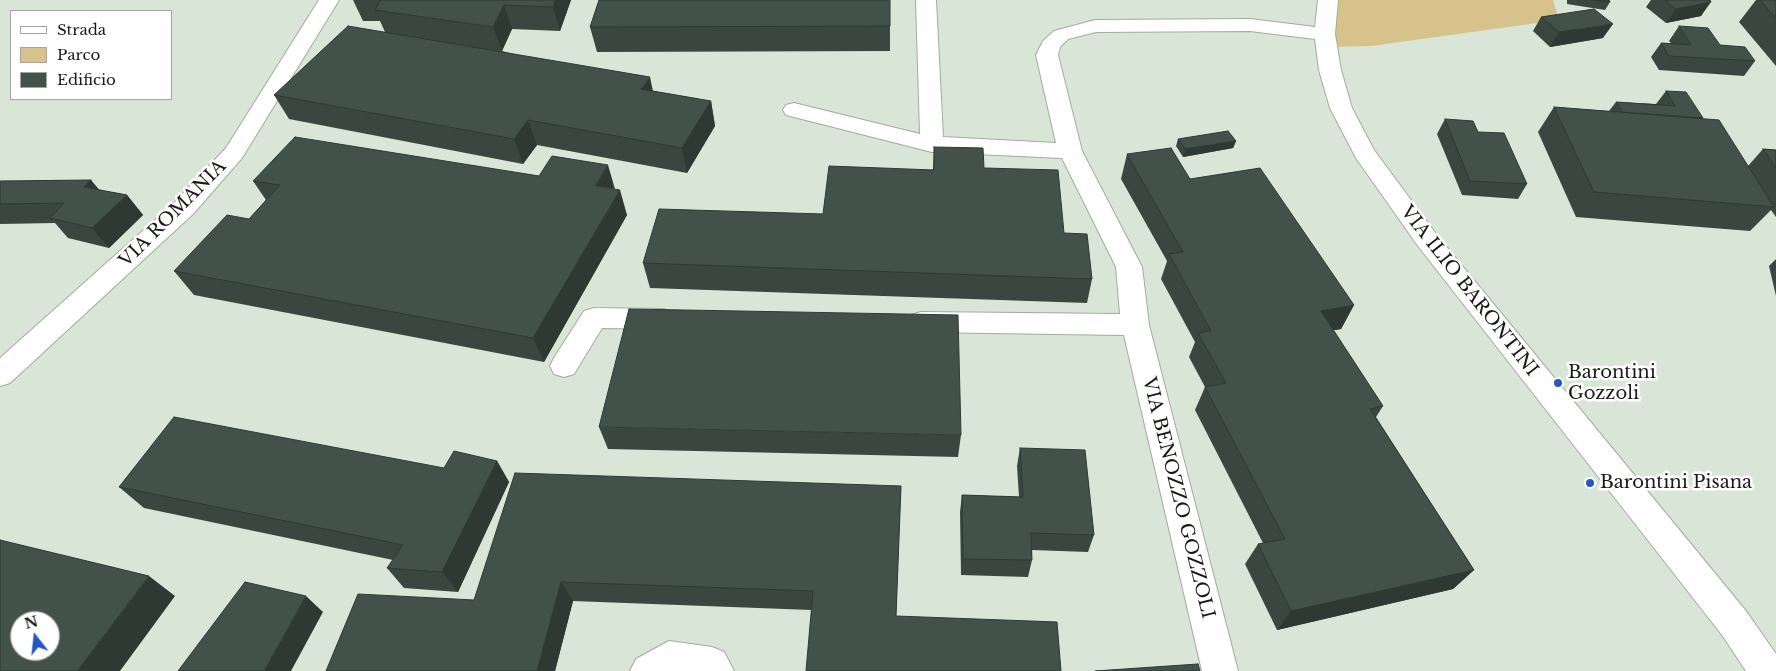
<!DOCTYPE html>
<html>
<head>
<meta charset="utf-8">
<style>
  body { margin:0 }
  #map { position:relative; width:1776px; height:671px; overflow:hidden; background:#d9e5d6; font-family:"Libre Baskerville",serif }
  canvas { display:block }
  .legend { position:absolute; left:10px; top:10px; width:162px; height:90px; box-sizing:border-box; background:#fff; border:1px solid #a2a4a2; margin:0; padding:6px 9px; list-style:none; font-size:15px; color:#171b16 }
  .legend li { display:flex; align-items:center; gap:10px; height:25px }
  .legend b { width:25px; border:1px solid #a2a4a2 }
  .north { position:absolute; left:10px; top:611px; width:50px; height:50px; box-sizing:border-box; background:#fff; border:1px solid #a2a4a2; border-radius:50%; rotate:344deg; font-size:14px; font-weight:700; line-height:20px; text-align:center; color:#171b16 }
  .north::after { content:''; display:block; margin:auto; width:18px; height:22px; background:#2357c4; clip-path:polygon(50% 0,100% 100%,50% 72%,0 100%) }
</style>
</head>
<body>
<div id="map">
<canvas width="1776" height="671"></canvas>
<ul class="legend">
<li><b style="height:6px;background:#fff"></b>Strada</li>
<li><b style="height:14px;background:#d8c28b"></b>Parco</li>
<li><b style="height:14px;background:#42524a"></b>Edificio</li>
</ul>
<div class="north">N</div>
</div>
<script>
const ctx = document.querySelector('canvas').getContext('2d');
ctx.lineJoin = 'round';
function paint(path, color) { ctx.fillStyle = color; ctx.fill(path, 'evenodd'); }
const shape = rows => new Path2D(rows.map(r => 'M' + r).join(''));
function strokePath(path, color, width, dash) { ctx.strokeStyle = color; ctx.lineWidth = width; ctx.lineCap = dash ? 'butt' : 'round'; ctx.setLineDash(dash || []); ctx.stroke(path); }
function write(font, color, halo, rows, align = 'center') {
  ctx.font = font + ' "Libre Baskerville",serif'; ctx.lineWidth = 5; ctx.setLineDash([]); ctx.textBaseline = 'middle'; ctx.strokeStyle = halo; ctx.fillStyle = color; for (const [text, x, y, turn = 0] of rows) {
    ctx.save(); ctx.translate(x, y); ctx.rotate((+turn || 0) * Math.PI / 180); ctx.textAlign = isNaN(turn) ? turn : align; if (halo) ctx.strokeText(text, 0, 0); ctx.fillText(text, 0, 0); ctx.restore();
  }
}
const green = shape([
  [1328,0,1553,0,1559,20,1371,46,1326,47]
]);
const minor = shape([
  [319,0,339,0,242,158,193,214,10,383,0,386,0,358,175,202,226,148,319,0],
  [916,0,936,0,943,137,1056,143,1036,55,1043,41,1054,31,1095,20,1250,19,1315,27,1318,0,1338,0,1335,34,1341,70,1352,108,1374,150,1436,234,1746,611,1776,654,1776,671,1746,671,1722,635,1418,246,1356,158,1330,108,1319,70,1315,39,1250,31,1096,32,1068,39,1060,47,1058,55,1082,151,1142,267,1149,325,1238,671,1202,671,1124,335,921,332,911,329,907,322,911,315,921,312,1120,314,1116,267,1062,158,932,152,786,115,783,110,786,105,794,103,920,134,916,0],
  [594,308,663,309,673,312,677,319,673,326,663,329,602,328,574,374,564,377,554,374,550,366,554,358,584,311,594,308],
  [669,641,712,647,724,652,734,671,630,671,636,659,669,641]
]);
const wall = shape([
  [353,0,571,0,560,31,512,29,502,51,653,91,711,101,715,126,687,173,537,145,523,164,289,119,274,95,385,32,380,21,363,21],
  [890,0,890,51,597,52,590,27],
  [1567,0,1609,0,1610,2,1605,10,1567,4],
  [1651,0,1710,0,1701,16,1666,23,1646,7],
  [1756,0,1776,0,1776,66,1739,22],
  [1541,17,1603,38,1550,47,1533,31],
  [1679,26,1720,45,1755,61,1744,76,1659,70,1651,57,1661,43,1671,43,1669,41],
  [1666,91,1703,118,1702,118,1748,166,1763,149,1776,150,1776,217,1771,210,1750,231,1576,217,1538,132,1554,107,1609,111,1616,102,1656,104],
  [1445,119,1478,132,1527,184,1518,199,1462,195,1437,134],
  [1178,139,1236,141,1233,148,1183,157,1176,146],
  [934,147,984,168,1064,233,1092,279,1087,303,650,288,643,263,823,214,933,169],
  [1127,154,1190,179,1354,305,1341,329,1333,330,1383,406,1376,417,1474,570,1453,589,1277,630,1245,564,1258,544,1263,543,1195,410,1205,387,1189,357,1195,342,1161,279,1167,261,1121,179],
  [0,181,99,190,127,195,143,215,109,248,68,238,55,223,0,224],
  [253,181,615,190,627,215,544,362,194,295,174,271,249,219,266,200],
  [1776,259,1776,296,1769,266],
  [599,427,961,435,958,457,608,449],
  [1020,448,1094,535,1088,552,1032,550,1032,560,1028,577,961,575,960,512,962,495,1019,497,1017,466],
  [497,461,509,482,458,592,404,588,387,568,393,560,144,508,119,487,444,468],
  [901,486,896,616,1061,671,811,610,573,601,555,671,326,671,474,600]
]);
const shadedWall = shape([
  [555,0,571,0,560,31,553,7],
  [1711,2,1701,16,1666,23,1676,9],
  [504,5,512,29,502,51,493,27],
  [1613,24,1603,38,1550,47,1559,32],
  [650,77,655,101,641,89],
  [711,101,715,126,687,173,682,148],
  [528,120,537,145,523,164,514,139],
  [1236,141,1233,148,1183,157,1185,149],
  [608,165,615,189,595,186],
  [91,180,108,200,84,187],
  [620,190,627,215,544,362,533,338],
  [127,195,143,215,109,248,92,228],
  [1354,305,1341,329,1308,335,1321,311],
  [497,461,509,482,458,592,442,572],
  [1474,570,1453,589,1277,630,1291,611],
  [149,576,175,596,120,671,77,671],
  [561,582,573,601,555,671,537,671],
  [306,596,323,612,291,671,264,671]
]);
const building = shape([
  [380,0,555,0,553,7,504,5,493,27,375,10,380,0],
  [599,0,890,0,890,26,590,27,599,0],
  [1594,0,1609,0,1610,2,1594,0],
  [1665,0,1710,0,1711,2,1676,9,1665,0],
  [1760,0,1776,0,1776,18,1760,0],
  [1594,9,1613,24,1559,32,1541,17,1594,9],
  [348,26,650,77,641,89,711,101,682,148,528,120,514,139,274,95,348,26],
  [1679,26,1708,28,1720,45,1745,47,1755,61,1669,56,1661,43,1691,45,1679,26],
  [1666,91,1686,92,1703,118,1622,112,1616,102,1675,106,1666,91],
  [1554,107,1719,120,1774,207,1594,192,1554,107],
  [1445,119,1473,121,1478,132,1504,133,1527,184,1470,181,1445,119],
  [1228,131,1236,141,1185,149,1178,139,1228,131],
  [295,137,539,176,552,156,608,165,595,186,620,190,533,338,174,271,227,215,249,219,280,185,253,181,295,137],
  [934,147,983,148,984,168,1058,170,1064,233,1087,234,1092,279,643,263,659,209,823,214,829,166,934,170,934,147],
  [1171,148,1190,179,1260,168,1354,305,1321,311,1383,406,1370,409,1474,570,1291,611,1258,544,1285,539,1205,387,1226,383,1198,333,1211,331,1169,254,1183,252,1127,154,1171,148],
  [1763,149,1776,150,1776,168,1763,149],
  [91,180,84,187,127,195,92,228,50,218,64,203,0,204,0,181,91,180],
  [629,309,958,315,961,435,599,427,629,309],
  [174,417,444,468,454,451,497,461,442,572,387,568,403,545,119,487,174,417],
  [1020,448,1085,450,1094,535,1031,533,1032,560,963,559,962,495,1023,497,1020,448],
  [515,473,901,486,896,616,1057,622,1061,671,806,671,813,591,561,582,537,671,326,671,358,594,474,600,515,473],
  [0,540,149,576,77,671,0,671,0,540],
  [20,621,50,621,50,651,20,651,20,621],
  [245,582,306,596,264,671,178,671,245,582],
  [1198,664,1200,671,1095,671,1198,664]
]);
const markers = [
  [1558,383,5,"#2357c4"],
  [1590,483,5,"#2357c4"]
];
const streetNames = [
  ["VIA ROMANIA",173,214,-45],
  ["VIA ILIO BARONTINI",1469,291,52],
  ["VIA BENOZZO GOZZOLI",1178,498,76]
];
const poiNames = [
  ["Barontini",1568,373],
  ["Gozzoli",1568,394],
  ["Barontini Pisana",1600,483]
];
paint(green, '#d8c28b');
strokePath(minor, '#a1ac9e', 2);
paint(minor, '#fff');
paint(wall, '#394740');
paint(shadedWall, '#2e3934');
paint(building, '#42524a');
strokePath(building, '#2e3934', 1);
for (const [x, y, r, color] of markers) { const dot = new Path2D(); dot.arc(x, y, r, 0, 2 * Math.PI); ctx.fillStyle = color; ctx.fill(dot); strokePath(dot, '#fff', 2); }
write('18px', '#171b16', '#fff', streetNames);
write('18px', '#171b16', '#fff', poiNames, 'left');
</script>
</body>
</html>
